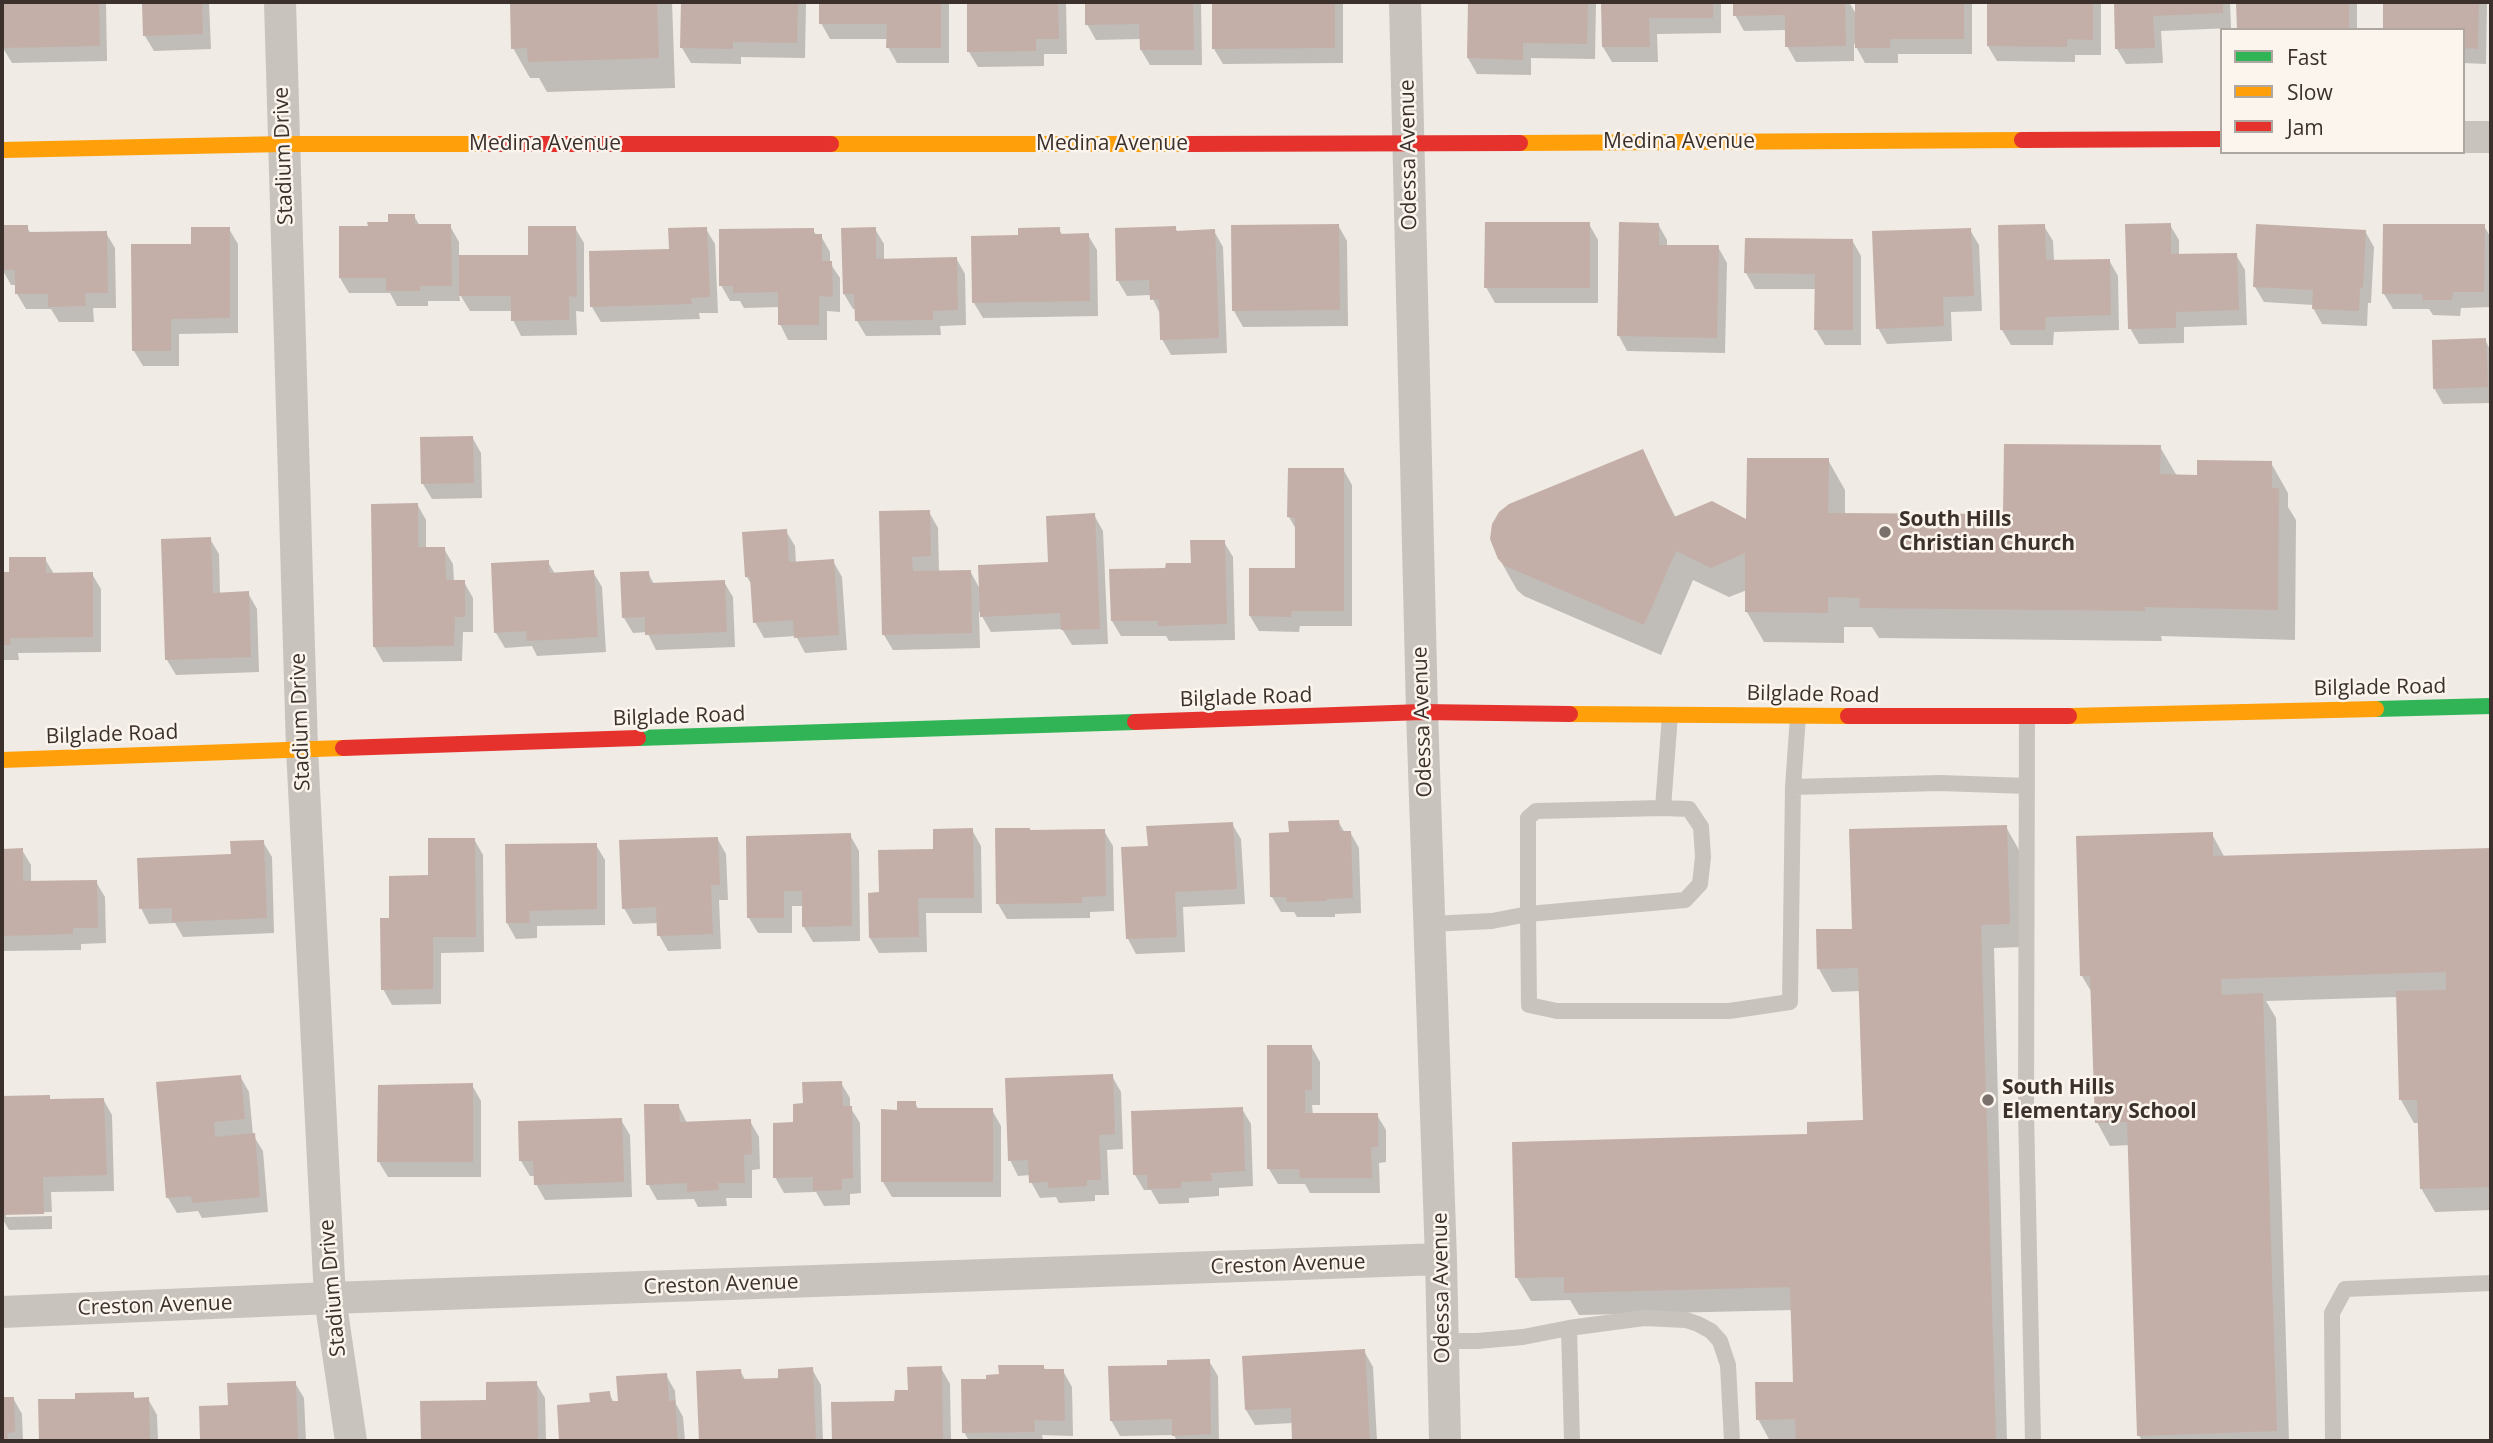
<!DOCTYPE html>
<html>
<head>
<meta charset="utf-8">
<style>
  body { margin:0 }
  #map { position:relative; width:2493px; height:1443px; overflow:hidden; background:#f0ebe5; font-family:"Open Sans",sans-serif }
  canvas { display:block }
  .frame { position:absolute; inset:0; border:4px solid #3b302b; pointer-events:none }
  .legend { position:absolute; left:2220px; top:28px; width:245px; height:126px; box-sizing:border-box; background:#fbf5ee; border:2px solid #aea6a0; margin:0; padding:9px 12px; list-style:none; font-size:21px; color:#3b302b }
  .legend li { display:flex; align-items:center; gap:14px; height:35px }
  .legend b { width:35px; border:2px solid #aea6a0 }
</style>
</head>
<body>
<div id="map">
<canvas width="2493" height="1443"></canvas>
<div class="frame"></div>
<ul class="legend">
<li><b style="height:9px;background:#30b455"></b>Fast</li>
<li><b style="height:9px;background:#ff9f0a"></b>Slow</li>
<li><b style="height:9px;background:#e5322d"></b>Jam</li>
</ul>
</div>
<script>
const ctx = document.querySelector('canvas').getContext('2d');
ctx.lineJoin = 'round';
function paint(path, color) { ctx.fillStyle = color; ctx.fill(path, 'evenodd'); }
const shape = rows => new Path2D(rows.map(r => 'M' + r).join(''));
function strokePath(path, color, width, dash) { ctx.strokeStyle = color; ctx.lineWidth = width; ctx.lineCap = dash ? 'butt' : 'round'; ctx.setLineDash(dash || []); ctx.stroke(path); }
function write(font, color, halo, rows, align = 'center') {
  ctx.font = font + ' "Open Sans",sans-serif'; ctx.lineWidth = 5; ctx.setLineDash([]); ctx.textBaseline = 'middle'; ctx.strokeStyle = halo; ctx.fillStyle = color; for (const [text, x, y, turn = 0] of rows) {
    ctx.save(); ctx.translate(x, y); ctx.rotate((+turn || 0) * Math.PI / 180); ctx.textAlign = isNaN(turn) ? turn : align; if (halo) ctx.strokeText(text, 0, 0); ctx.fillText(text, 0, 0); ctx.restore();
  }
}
const shadow = shape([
  [2,2,106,2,107,61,12,63,3,48],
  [144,2,209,2,211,49,154,51,145,36],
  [511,2,672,2,675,88,547,92,539,78,530,78,513,48],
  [683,2,806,2,805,58,741,57,741,64,691,63,682,48],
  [821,2,949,2,949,63,897,63,888,47,888,39,830,39,821,23],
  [968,2,1066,2,1067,54,1044,54,1044,66,978,67,969,52],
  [1087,2,1201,2,1202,65,1150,65,1141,50,1141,39,1096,40,1087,24],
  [1214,2,1343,2,1343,63,1223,64,1214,49],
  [1470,2,1596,2,1595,59,1531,58,1531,75,1477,74,1468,58],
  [1603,2,1721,2,1721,33,1657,34,1658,62,1612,62,1603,47],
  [1735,2,1849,2,1856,14,1856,2,1972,2,1972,54,1898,54,1898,63,1865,63,1854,43,1854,61,1796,62,1787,46,1787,30,1744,31,1735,15],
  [1989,2,2101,2,2101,55,2075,55,2075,62,1997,61,1988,46],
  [2115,2,2230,2,2231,28,2161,31,2163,63,2126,64,2117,49],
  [2238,2,2357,2,2357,30,2238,30],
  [2385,2,2487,2,2486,64,2463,63,2463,30,2385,30],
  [414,216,420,226,450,226,459,242,459,257,530,256,575,228,584,243,584,312,576,311,577,335,521,336,513,320,513,311,470,311,459,293,460,301,428,301,428,306,397,306,390,293,349,293,340,278,369,228],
  [1589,224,1598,240,1598,303,1495,303,1486,287],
  [1658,224,1667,240,1667,247,1718,247,1727,263,1725,353,1627,351,1619,336],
  [1338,225,1347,241,1348,326,1243,327,1234,311,1232,227],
  [2170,225,2179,240,2179,256,2236,255,2245,270,2247,325,2184,327,2184,343,2139,344,2130,328],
  [2044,226,2053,241,2054,261,2109,260,2118,276,2119,330,2054,332,2053,345,2011,345,2002,330],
  [2484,226,2491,238,2491,307,2461,308,2460,316,2433,315,2429,309,2393,309,2384,294],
  [2,227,27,227,31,234,106,233,115,248,116,308,93,308,94,322,59,322,51,309,26,309,17,294,17,285,11,285,2,269],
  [1175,228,1178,232,1214,231,1223,247,1227,353,1171,355,1162,339,1161,316,1151,295,1127,296,1118,281],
  [229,229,238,244,238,333,179,334,179,366,143,366,134,351,193,245],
  [706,229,715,244,718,313,699,313,700,319,601,322,592,307,671,251],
  [875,229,884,244,884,260,956,258,965,274,966,325,940,326,941,335,866,336,857,321,856,309,853,309,844,294],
  [1059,229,1063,236,1088,235,1097,250,1098,316,983,318,974,303,1020,237],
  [813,230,817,236,821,236,830,252,830,263,840,278,840,312,827,311,827,340,788,340,780,324,780,307,744,308,740,301,730,301,721,285],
  [1970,230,1979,245,1982,311,1951,312,1952,341,1887,344,1878,328],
  [2365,231,2374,247,2371,303,2368,303,2367,326,2322,324,2313,308,2314,305,2264,302,2255,287],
  [1852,240,1861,256,1861,345,1825,345,1816,330,1816,289,1755,289,1746,273],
  [2485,340,2491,351,2491,403,2443,404,2434,388],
  [472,437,481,453,482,498,432,499,423,484],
  [2160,447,2177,476,2198,477,2271,463,2288,493,2288,507,2296,520,2295,640,2161,636,2162,641,1879,638,1872,627,1844,627,1844,643,1764,642,1747,612,1747,590,1729,597,1693,580,1661,655,1524,596,1517,590,1499,558,1642,451,1676,518,1748,522,1828,460,1845,490,1845,515,2005,516],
  [1343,469,1352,485,1352,626,1300,626,1299,632,1259,631,1250,616,1297,570,1297,531,1289,517],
  [417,504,426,520,426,549,444,549,453,564,454,582,464,582,473,598,473,632,463,632,462,661,383,662,374,646],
  [929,512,938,528,939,572,970,571,981,591,1050,564,1094,515,1103,531,1108,644,1072,645,1062,629,991,632,979,611,980,648,893,650,884,635,881,513],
  [786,531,795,546,796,564,833,561,842,577,847,650,805,653,796,636,764,638,755,622,753,587,747,577],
  [210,539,219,554,220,594,248,593,257,609,259,672,176,675,167,660],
  [1224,542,1233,557,1235,640,1169,641,1166,636,1121,636,1112,621,1167,570,1192,565],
  [45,559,54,574,92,574,101,589,101,652,18,653,19,660,2,660,2,574,11,574],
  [548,562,555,574,593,572,602,587,606,652,537,656,532,646,505,648,496,633],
  [648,573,654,584,724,582,733,597,735,647,656,650,647,632,633,633,624,618],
  [1338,821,1345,833,1350,832,1359,848,1361,913,1335,914,1335,917,1297,917,1294,912,1281,912,1272,897,1291,834],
  [1232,824,1241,839,1245,904,1183,907,1185,952,1136,954,1128,939,1149,848],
  [2006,827,2019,850,2022,947,1994,948,2007,1441,1770,1441,1758,1419,1794,1383,1793,1310,1579,1315,1570,1300,1531,1301,1517,1278,1809,1135,1864,1122,1861,991,1832,992,1819,969,1854,931],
  [972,830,981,846,982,913,926,913,927,952,879,953,870,938,881,894,935,850],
  [1104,831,1113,846,1114,911,1090,912,1090,918,1007,919,998,904,1031,832],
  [2212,834,2225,858,2491,849,2491,1210,2435,1212,2421,1188,2420,1123,2414,1123,2401,1100,2398,997,2266,1001,2276,1018,2289,1441,2142,1441,2139,1435,2130,1145,2110,1146,2097,1122,2092,993,2082,976],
  [850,835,859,851,860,941,813,942,804,927,804,906,792,906,792,933,758,933,749,918],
  [717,838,726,854,728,900,719,900,721,949,668,951,659,935,659,923,633,924,624,908],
  [474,839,483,855,484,952,441,953,441,1004,392,1005,383,989,391,920,429,877],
  [263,842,272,857,274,933,183,937,175,923,149,924,141,908,233,856],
  [596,845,605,860,605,925,537,926,537,938,516,939,507,923],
  [2,850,22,850,31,865,31,883,96,882,105,897,106,943,81,944,81,950,2,951],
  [1311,1046,1320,1062,1320,1105,1312,1105,1313,1115,1377,1115,1386,1130,1386,1162,1379,1163,1380,1193,1310,1193,1305,1184,1278,1184,1269,1169],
  [240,1076,249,1092,253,1135,263,1151,268,1212,202,1218,198,1211,177,1213,168,1198],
  [1112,1076,1121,1092,1123,1149,1107,1150,1109,1195,1095,1195,1095,1201,1059,1203,1056,1197,1040,1198,1031,1182,1031,1175,1018,1176,1010,1160],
  [841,1083,850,1098,850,1107,860,1123,861,1193,850,1194,850,1205,824,1206,816,1192,784,1193,775,1177,795,1124,804,1105],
  [472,1085,481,1101,481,1177,388,1177,379,1162],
  [49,1097,52,1101,103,1099,112,1115,114,1191,51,1192,52,1212,6,1213,6,1217,52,1216,52,1229,9,1230,2,1218,2,1149,4,1149,2,1098],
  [915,1103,919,1110,992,1110,1001,1126,1001,1197,892,1197,883,1182,899,1111],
  [678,1105,687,1123,750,1121,759,1137,760,1169,752,1170,752,1198,726,1198,727,1206,698,1207,694,1199,657,1200,648,1184],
  [1242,1109,1251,1124,1253,1186,1219,1188,1219,1196,1189,1198,1189,1203,1159,1204,1151,1190,1144,1190,1135,1175],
  [621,1120,630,1135,632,1197,545,1200,536,1184,536,1176,530,1176,521,1161],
  [1364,1351,1373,1367,1377,1441,1294,1441,1293,1423,1255,1425,1246,1410],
  [1209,1361,1218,1376,1219,1441,1177,1441,1174,1435,1120,1436,1111,1420,1169,1367],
  [1043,1366,1046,1371,1063,1371,1072,1387,1073,1436,1042,1435,1043,1441,969,1441,964,1432,987,1381],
  [941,1368,950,1384,951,1441,834,1441,833,1404,896,1403],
  [812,1369,821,1385,823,1441,701,1441,698,1373,740,1371,746,1381,780,1380],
  [666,1375,675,1391,676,1404,683,1417,685,1441,561,1441,559,1406,591,1404,609,1393,614,1403],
  [295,1383,304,1398,306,1441,202,1441,201,1407,230,1406],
  [536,1383,545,1398,546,1441,423,1441,422,1403,488,1401],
  [133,1394,136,1400,148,1399,157,1415,158,1441,40,1441,39,1401,77,1400],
  [13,1398,22,1414,23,1441,2,1441,2,1399]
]);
const building = shape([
  [2,2,99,2,100,46,2,48],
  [142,2,202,2,203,34,143,36],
  [510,2,657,2,659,58,528,62,527,48,511,49],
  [681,2,798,2,797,43,733,42,733,49,680,48],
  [819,2,941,2,941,48,886,48,887,24,819,24],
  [967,2,1058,2,1059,39,1036,39,1036,51,967,52],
  [1085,2,1193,2,1194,50,1140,50,1139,24,1085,25],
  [1212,2,1335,2,1335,48,1212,49],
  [1468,2,1588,2,1587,44,1523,43,1523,60,1467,58],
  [1601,2,1713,2,1713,18,1649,18,1650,47,1602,47],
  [1733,2,1845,2,1846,46,1785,47,1785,15,1733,16],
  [1855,2,1964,2,1964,39,1890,39,1890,48,1855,48],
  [1987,2,2093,2,2093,40,2067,39,2067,47,1987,46],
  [2114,2,2223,2,2223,13,2153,16,2155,48,2115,49],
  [2236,2,2349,2,2349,30,2237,30],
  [2383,2,2479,2,2478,49,2463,48,2463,30,2383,28],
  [388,214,415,214,415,224,451,224,452,286,420,286,420,291,386,291,386,278,339,278,339,226,368,226,367,222,388,222],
  [1485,222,1590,222,1590,288,1484,288],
  [1619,222,1659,223,1659,245,1719,245,1717,338,1617,336],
  [2171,223,2171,254,2237,253,2239,310,2176,312,2176,328,2128,329,2125,224],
  [1339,224,1340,310,1232,311,1231,225],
  [2045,224,2046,260,2110,259,2111,315,2046,317,2045,330,2000,330,1998,225],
  [2256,224,2366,230,2363,287,2360,288,2359,311,2312,309,2313,290,2253,287],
  [2383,224,2485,224,2484,292,2453,292,2452,300,2422,300,2423,294,2382,294],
  [2,225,28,225,28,232,107,231,108,293,85,293,86,306,48,307,48,294,15,294,15,270,2,270],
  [528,226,576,226,577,297,569,296,569,320,511,321,511,296,459,296,459,255,528,255],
  [1176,226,1176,231,1215,229,1219,338,1160,340,1159,299,1150,300,1149,280,1116,281,1115,228],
  [191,227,230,227,230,318,171,319,171,351,132,351,131,244,191,244],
  [707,227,710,297,691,298,692,304,590,307,589,251,669,249,668,228],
  [876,227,876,259,957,257,958,310,933,311,933,320,855,321,854,294,843,294,841,228],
  [1060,227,1060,234,1089,233,1090,301,972,303,971,236,1018,235,1018,228],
  [814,228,814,234,822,234,822,261,832,261,833,297,819,296,819,325,778,325,778,292,733,293,733,286,719,286,719,229],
  [1971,228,1974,296,1943,297,1944,326,1876,329,1872,231],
  [1745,238,1853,239,1853,330,1814,330,1815,274,1744,273],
  [2486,338,2488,387,2433,389,2432,340],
  [473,436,474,483,421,484,420,437],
  [2004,444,2161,445,2160,474,2197,475,2197,460,2272,461,2272,488,2279,488,2278,610,2145,607,2145,611,1859,608,1860,598,1828,597,1828,613,1745,612,1745,553,1711,568,1676,551,1644,625,1505,566,1498,559,1490,539,1492,524,1499,512,1509,504,1643,449,1674,517,1712,501,1746,519,1747,458,1829,458,1828,513,2003,514],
  [1288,468,1344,468,1344,611,1292,611,1291,617,1249,616,1249,568,1295,568,1295,518,1287,517],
  [418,503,418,547,445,547,446,580,465,580,465,617,455,617,454,646,373,647,371,504],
  [930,510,931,556,912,557,913,571,971,570,972,633,882,635,879,511],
  [1095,513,1100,629,1061,630,1060,613,980,617,978,565,1048,562,1046,516],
  [787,529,789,562,834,559,839,635,794,638,793,620,753,623,750,577,745,577,742,532],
  [211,537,213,593,249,591,251,657,165,660,161,539],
  [1190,540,1225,540,1227,624,1158,626,1158,621,1111,621,1109,569,1165,568,1166,563,1191,563],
  [9,557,46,557,46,573,93,572,93,637,10,638,11,645,2,645,2,572,9,572],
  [549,560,549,573,594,570,598,637,527,641,526,631,494,633,491,563],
  [649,571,650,583,725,580,727,632,645,635,645,617,622,618,620,572],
  [1339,820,1340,831,1351,831,1353,898,1327,899,1327,901,1287,902,1286,897,1270,897,1269,833,1289,832,1288,821],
  [1233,822,1237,889,1175,892,1177,937,1126,939,1121,847,1148,846,1146,826],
  [2007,825,2010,924,1981,925,1996,1441,1796,1441,1795,1419,1756,1420,1755,1382,1793,1382,1790,1287,1564,1293,1564,1277,1515,1278,1512,1142,1807,1134,1807,1122,1863,1120,1858,968,1817,969,1816,929,1852,929,1849,829],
  [973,828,974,898,918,898,919,937,869,938,868,893,879,892,878,850,933,849,933,829],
  [995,828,1030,828,1030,830,1105,829,1106,896,1082,897,1082,903,996,904],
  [2213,832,2213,856,2491,848,2491,1187,2420,1189,2417,1100,2399,1100,2396,991,2446,990,2446,972,2221,979,2222,995,2263,993,2277,1431,2137,1436,2127,1122,2095,1123,2090,976,2080,976,2076,836],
  [851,833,852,926,802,927,802,891,784,891,784,918,747,918,746,836],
  [718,837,720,885,711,885,713,934,657,936,656,907,622,909,619,840],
  [428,838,475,838,476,937,433,937,433,989,381,990,380,918,389,918,389,876,428,875],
  [264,840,267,918,172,922,172,908,139,909,137,858,231,854,230,841],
  [597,843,597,909,529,911,530,923,506,923,505,844],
  [23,848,23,881,97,880,98,928,73,928,73,934,2,936,2,849],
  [1267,1045,1312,1045,1312,1090,1305,1090,1305,1113,1378,1113,1378,1147,1371,1147,1372,1178,1300,1178,1299,1169,1267,1169],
  [1113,1074,1115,1134,1099,1135,1101,1180,1087,1180,1087,1186,1048,1188,1048,1182,1029,1183,1028,1160,1008,1161,1005,1078],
  [241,1075,245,1119,214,1122,215,1137,255,1133,260,1197,192,1203,191,1196,166,1198,156,1082],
  [842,1081,843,1106,852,1106,853,1178,842,1179,842,1190,813,1191,813,1177,773,1178,773,1123,793,1122,793,1104,803,1103,802,1082],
  [473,1083,473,1162,377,1162,378,1085],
  [50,1095,50,1099,104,1098,107,1175,43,1177,44,1214,2,1215,2,1096],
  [897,1101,916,1101,916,1108,993,1108,993,1182,881,1182,881,1109,897,1110],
  [644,1104,679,1104,680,1122,751,1119,752,1154,744,1155,745,1183,718,1183,719,1190,687,1192,687,1183,646,1185],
  [1243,1107,1245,1171,1211,1173,1212,1181,1181,1182,1181,1188,1148,1189,1147,1175,1133,1175,1131,1111],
  [622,1118,624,1182,534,1185,533,1161,519,1161,518,1121],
  [1365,1349,1370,1441,1292,1441,1291,1408,1245,1410,1242,1356],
  [1210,1359,1211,1434,1172,1436,1172,1419,1110,1421,1108,1366,1167,1365,1167,1360],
  [998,1365,1044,1365,1044,1369,1064,1369,1065,1421,1034,1420,1035,1432,962,1433,961,1379,986,1379,986,1375,999,1374],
  [942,1366,943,1441,832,1441,831,1402,894,1401,895,1390,908,1390,907,1367],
  [813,1367,816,1441,699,1441,696,1371,741,1369,742,1379,778,1378,778,1369],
  [667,1373,669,1401,675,1400,678,1441,559,1441,557,1405,590,1402,589,1393,610,1391,611,1401,618,1401,616,1376],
  [296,1381,298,1441,200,1441,199,1406,228,1405,227,1383],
  [537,1381,538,1441,421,1441,420,1401,486,1400,486,1382],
  [134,1392,134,1398,149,1397,150,1441,39,1441,38,1399,75,1399,75,1393],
  [2,1397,14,1397,15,1432,7,1433,8,1441,2,1441]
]);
const lane = shape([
  [2027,717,2026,1111,2033,1441],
  [1793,787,1940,783,2027,786],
  [1663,808,1689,809,1701,827,1703,857,1700,884,1685,900,1528,914,1528,818,1536,811,1663,808],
  [1663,808,1670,715],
  [1430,924,1492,921,1528,914,1529,1005,1557,1011,1729,1011,1790,1002,1793,787,1798,716],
  [1569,1328,1572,1441],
  [1443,1341,1477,1341,1523,1337,1569,1328,1644,1318,1686,1320,1698,1324,1711,1331,1720,1341,1728,1365,1732,1441],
  [2333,1441,2332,1313,2345,1289,2491,1283]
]);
const street = shape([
  [280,2,302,749,330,1298,351,1441],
  [1405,2,1422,712,1441,1259,1445,1441],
  [2463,137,2491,137],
  [2,1312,330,1298,1441,1259]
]);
const fast = shape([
  [2376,709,2491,706],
  [638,738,1135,722]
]);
const slow = shape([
  [1520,143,2022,140],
  [831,144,1188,144],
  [2,150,284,144,488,144],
  [1570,714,1848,716],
  [2069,716,2376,709],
  [2,760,343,748]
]);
const jam = shape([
  [2022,140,2222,139],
  [488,144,831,144],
  [1188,144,1520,143],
  [1848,716,2069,716],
  [1135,722,1422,712,1570,714],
  [343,748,638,738]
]);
const markers = [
  [1885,532,7,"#7a716c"],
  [1988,1100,7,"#7a716c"]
];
const streetNames = [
  ["Medina Avenue",1679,142],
  ["Medina Avenue",545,144],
  ["Medina Avenue",1112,144],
  ["Odessa Avenue",1409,155,-91],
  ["Stadium Drive",284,156,-92],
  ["Bilglade Road",2380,688,-1],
  ["Bilglade Road",1813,695,1],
  ["Bilglade Road",1246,698,-2],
  ["Bilglade Road",679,717,-2],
  ["Stadium Drive",301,722,-92],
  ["Odessa Avenue",1423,722,-92],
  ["Bilglade Road",112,735,-2],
  ["Creston Avenue",1288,1265,-2],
  ["Creston Avenue",721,1285,-2],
  ["Stadium Drive",333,1288,-95],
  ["Odessa Avenue",1442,1288,-91],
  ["Creston Avenue",155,1306,-2]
];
const poiNames = [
  ["South Hills",1899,520],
  ["Christian Church",1899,544],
  ["South Hills",2002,1088],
  ["Elementary School",2002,1112]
];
paint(shadow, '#0003');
paint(building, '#c3afa7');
strokePath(lane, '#c9c3be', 16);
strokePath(street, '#c9c3be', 32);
strokePath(fast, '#30b455', 16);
strokePath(slow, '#ff9f0a', 16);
strokePath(jam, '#e5322d', 16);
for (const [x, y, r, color] of markers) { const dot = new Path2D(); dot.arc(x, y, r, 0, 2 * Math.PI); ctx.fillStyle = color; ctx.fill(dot); strokePath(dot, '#fbf5ee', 2.5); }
write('21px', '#3b302b', '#fbf5ee', streetNames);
write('bold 21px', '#3b302b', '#fbf5ee', poiNames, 'left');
</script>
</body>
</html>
